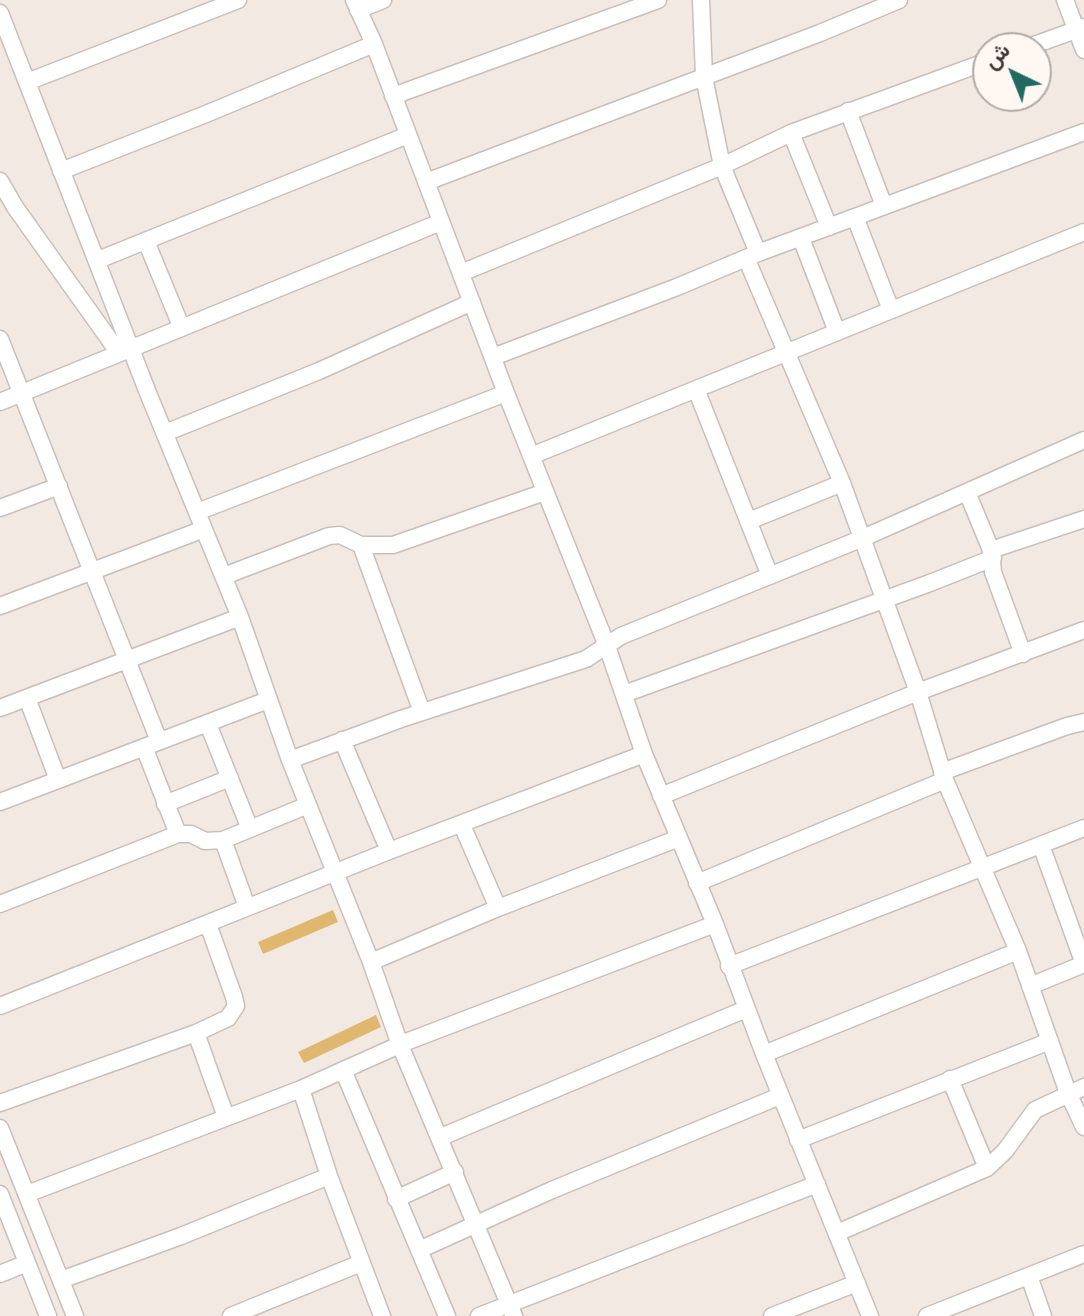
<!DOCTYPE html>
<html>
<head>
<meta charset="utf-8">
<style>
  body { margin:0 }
  #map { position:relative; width:1084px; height:1316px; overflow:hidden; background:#f3e9e3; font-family:Bitter,Vazirmatn,serif }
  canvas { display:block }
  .north { position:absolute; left:972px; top:32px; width:80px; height:80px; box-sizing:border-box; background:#fff7f2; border:2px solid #b1aba7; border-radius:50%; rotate:317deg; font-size:22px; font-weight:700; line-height:32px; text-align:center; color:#3c3836 }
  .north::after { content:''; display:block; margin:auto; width:28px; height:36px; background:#226a61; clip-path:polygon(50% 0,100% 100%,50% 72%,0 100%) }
</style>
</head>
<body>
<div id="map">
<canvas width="1084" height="1316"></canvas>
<div class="north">ش</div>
</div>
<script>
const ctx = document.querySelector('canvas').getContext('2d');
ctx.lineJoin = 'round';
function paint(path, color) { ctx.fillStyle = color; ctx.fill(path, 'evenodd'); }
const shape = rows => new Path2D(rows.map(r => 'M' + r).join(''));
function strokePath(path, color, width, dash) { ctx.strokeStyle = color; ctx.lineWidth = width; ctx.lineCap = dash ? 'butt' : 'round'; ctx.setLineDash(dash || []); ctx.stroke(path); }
const building = shape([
  [333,910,338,922,263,954,258,942],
  [376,1015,381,1027,304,1063,298,1052]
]);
const minor = shape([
  [354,0,374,44,506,393,607,646,644,754,715,924,764,1054,870,1316],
  [701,0,704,77,722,166,758,253],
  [1065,0,1084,50],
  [358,10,383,0],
  [0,13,148,393,240,617,290,760,371,962,400,1045,514,1316],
  [1026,48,1084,27],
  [27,82,238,0],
  [393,96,658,0],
  [848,111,884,206],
  [791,133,829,227],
  [61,171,206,114,374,44],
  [0,181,15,207,119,353],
  [426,182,820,33,899,0],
  [855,217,891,310],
  [801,238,837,332],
  [146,241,181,326],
  [98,260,408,135],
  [747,260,842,483,918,692,945,780,1018,951,1068,1093,1084,1127],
  [461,273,722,166,791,133,988,61],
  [0,339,159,741],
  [493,357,677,287,758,253,1084,132],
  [696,389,770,576],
  [0,402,441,222],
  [165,433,319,371,472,302],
  [531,456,1084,232],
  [967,492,991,550,993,572,1023,654],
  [0,508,59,486],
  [197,512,506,393],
  [749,521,842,483],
  [361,545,422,712],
  [991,550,1084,519],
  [224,576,329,536,340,535,361,545,393,545,545,492],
  [0,606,204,529],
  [624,694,930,583,993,558],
  [27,698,58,780],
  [0,708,240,617],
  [208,724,250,829],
  [342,740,389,851],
  [144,747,178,834],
  [290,760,401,719,586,659,621,636,863,538,1084,440],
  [942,772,1067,726,1084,722],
  [661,796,918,692,1084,630],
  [0,802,268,700],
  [165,804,230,778],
  [462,825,498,908],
  [223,840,247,907],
  [1041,845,1084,964],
  [697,883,945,780],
  [0,904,178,834,191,834,205,841,223,840,308,805],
  [371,962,498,908,679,838],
  [729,966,1084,828],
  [1030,986,1084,964],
  [0,1006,389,851,644,754],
  [196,1033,226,1117],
  [764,1054,1018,951],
  [343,1070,447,1316],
  [950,1079,987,1168],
  [301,1089,329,1176,382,1316],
  [0,1103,196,1033,228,1018,236,1006,234,997,208,924],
  [0,1128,75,1316],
  [441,1137,746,1009],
  [798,1140,1050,1041],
  [0,1194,48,1316],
  [27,1194,301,1089,406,1042,715,924],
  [396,1199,455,1172],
  [837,1233,987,1168,1005,1151,1035,1110,1084,1087],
  [419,1250,552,1190,780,1096],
  [0,1274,27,1263],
  [1029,1276,1043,1316],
  [61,1280,181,1236,329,1176],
  [231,1316,361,1263],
  [479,1316,817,1184],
  [772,1316,857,1283],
  [927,1316,1084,1254]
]);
paint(building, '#e0b76e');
strokePath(minor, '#c9bfb9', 19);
strokePath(minor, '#fff', 16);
</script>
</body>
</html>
